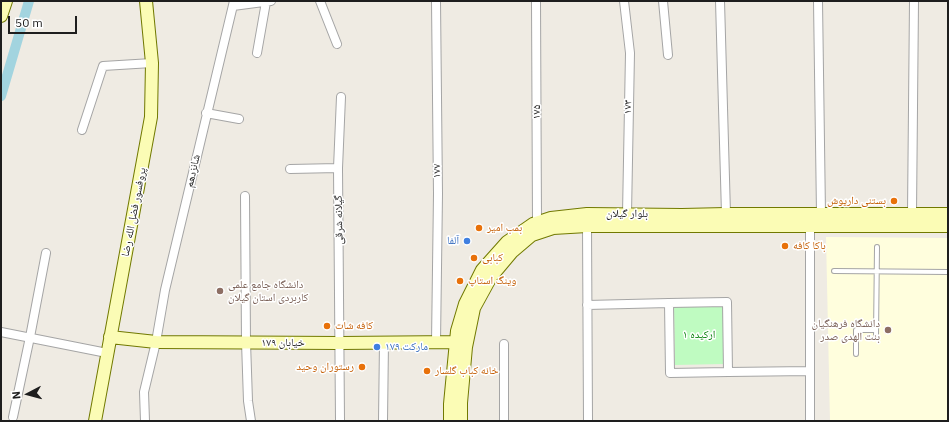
<!DOCTYPE html>
<html>
<head>
<meta charset="utf-8">
<style>
  body { margin:0 }
  #map { position:relative; width:949px; height:422px; overflow:hidden; background:#efebe3; font-family:"IBM Plex Sans",sans-serif }
  canvas { display:block }
  .frame { position:absolute; inset:0; border:2px solid #1e1e1e; pointer-events:none }
  .north { position:absolute; left:8px; top:374px; width:40px; height:40px; -webkit-text-stroke:3px #fff; paint-order:stroke; rotate:264deg; font-size:11px; font-weight:700; line-height:16px; text-align:center; color:#1e1e1e }
  .north::after { content:''; display:block; margin:auto; width:14px; height:18px; background:#1e1e1e; clip-path:polygon(50% 0,100% 100%,50% 72%,0 100%) }
  .scale { position:absolute; left:8px; top:16px; width:69px; height:18px; box-sizing:border-box; border:2px solid #1e1e1e; border-top:0; padding-left:5px; font-size:12px; line-height:14px; white-space:nowrap; color:#1e1e1e; -webkit-text-stroke:3px #fff; paint-order:stroke }
</style>
</head>
<body>
<div id="map">
<canvas width="949" height="422"></canvas>
<div class="frame"></div>
<div class="north">N</div>
<div class="scale">50 m</div>
</div>
<script>
const ctx = document.querySelector('canvas').getContext('2d');
ctx.lineJoin = 'round';
function paint(path, color) { ctx.fillStyle = color; ctx.fill(path, 'evenodd'); }
const shape = rows => new Path2D(rows.map(r => 'M' + r).join(''));
function strokePath(path, color, width, dash) { ctx.strokeStyle = color; ctx.lineWidth = width; ctx.lineCap = dash ? 'butt' : 'round'; ctx.setLineDash(dash || []); ctx.stroke(path); }
function write(font, color, halo, rows, align = 'center') {
  ctx.font = font + ' "IBM Plex Sans","Noto Naskh Arabic",sans-serif'; ctx.lineWidth = 3; ctx.setLineDash([]); ctx.textBaseline = 'middle'; ctx.strokeStyle = halo; ctx.fillStyle = color; for (const [text, x, y, turn = 0] of rows) {
    ctx.save(); ctx.translate(x, y); ctx.rotate((+turn || 0) * Math.PI / 180); ctx.textAlign = isNaN(turn) ? turn : align; if (halo) ctx.strokeText(text, 0, 0); ctx.fillText(text, 0, 0); ctx.restore();
  }
}
const education = shape([
  [826,237,948,238,948,421,830,421]
]);
const park = shape([
  [723,305,724,364,675,365,674,306]
]);
const canal = shape([
  [1,96,29,1]
]);
const lane = shape([
  [834,271,948,272],
  [876,336,877,247],
  [856,354,856,330,876,330]
]);
const street = shape([
  [320,1,337,44],
  [536,1,537,222],
  [624,1,630,53,627,214],
  [663,1,668,55],
  [720,1,726,214],
  [818,1,821,214],
  [233,6,271,1],
  [257,53,266,2],
  [206,113,239,119],
  [82,130,103,66,152,63],
  [290,169,338,168],
  [245,196,246,342,248,401,251,421],
  [912,213,914,1],
  [587,226,588,421],
  [727,302,728,372,670,373,669,303,727,302],
  [587,305,669,303],
  [1,332,107,353],
  [436,342,438,194,436,1],
  [504,344,504,421],
  [728,372,810,371],
  [13,417,30,337,46,253],
  [145,421,144,392,156,342,165,290,234,1],
  [340,421,338,168,341,97],
  [383,421,384,342],
  [810,421,810,226]
]);
const secondary = shape([
  [1,16,6,1],
  [110,337,156,342,340,343,456,342],
  [95,421,151,117,152,63,146,1],
  [450,421,450,404,457,331,465,304,482,270,507,242,533,224,551,218,587,214,682,215,726,214,948,214],
  [461,421,461,403,466,347,474,308,491,277,512,252,532,235,553,228,587,226,948,226]
]);
const markers = [
  [894,201,4,"#e8710a"],
  [479,228,4,"#e8710a"],
  [467,241,4,"#3f7fe0"],
  [785,246,4,"#e8710a"],
  [474,258,4,"#e8710a"],
  [460,281,4,"#e8710a"],
  [220,291,4,"#8d6e63"],
  [327,326,4,"#e8710a"],
  [888,330,4,"#8d6e63"],
  [377,347,4,"#3f7fe0"],
  [362,367,4,"#e8710a"],
  [427,371,4,"#e8710a"]
];
const streetNames = [
  ["۱۷۳",628,107,-88],
  ["۱۷۵",537,112,-90],
  ["شانزدهم",193,171,-77],
  ["۱۷۷",437,171,-91],
  ["پروفسور فضل الله رضا",134,212,-79],
  ["بلوار گیلان",627,214],
  ["گیلانه شرقی",339,220,-91],
  ["خیابان ۱۷۹",283,343]
];
const foodNames = [
  ["بستنی داریوش",886,201,"right"],
  ["بمب امیر",487,228],
  ["باکا کافه",793,246],
  ["کبابی",482,258],
  ["وینگ استاپ",468,281],
  ["کافه شات",335,326],
  ["رستوران وحید",354,367,"right"],
  ["خانه کباب گلسار",435,371]
];
const shopNames = [
  ["آلفا",459,241],
  ["۱۷۹ مارکت",385,347,"left"]
];
const educationNames = [
  ["دانشگاه جامع علمی",228,285],
  ["کاربردی استان گیلان",228,298],
  ["دانشگاه فرهنگیان",880,324,"right"],
  ["بنت الهدی صدر",880,337,"right"]
];
const parkNames = [
  ["ارکیده ۱",699,335]
];
paint(education, '#fffedd');
paint(park, '#bffbc1');
strokePath(canal, '#a2d4df', 10);
strokePath(lane, '#a5a5a5', 6);
strokePath(street, '#a5a5a5', 10);
strokePath(secondary, '#717901', 14);
strokePath(lane, '#fff', 4);
strokePath(street, '#fff', 8);
strokePath(secondary, '#fbfcb5', 12);
for (const [x, y, r, color] of markers) { const dot = new Path2D(); dot.arc(x, y, r, 0, 2 * Math.PI); ctx.fillStyle = color; ctx.fill(dot); strokePath(dot, '#fff', 1.5); }
write('11px', '#1e1e1e', '#fff', streetNames);
write('11px', '#c56008', '#fff', foodNames, 'left');
write('11px', '#366cbe', '#fff', shopNames, 'right');
write('11px', '#785e54', '#fff', educationNames, 'left');
write('11px', '#07810c', '#fff', parkNames);
</script>
</body>
</html>
